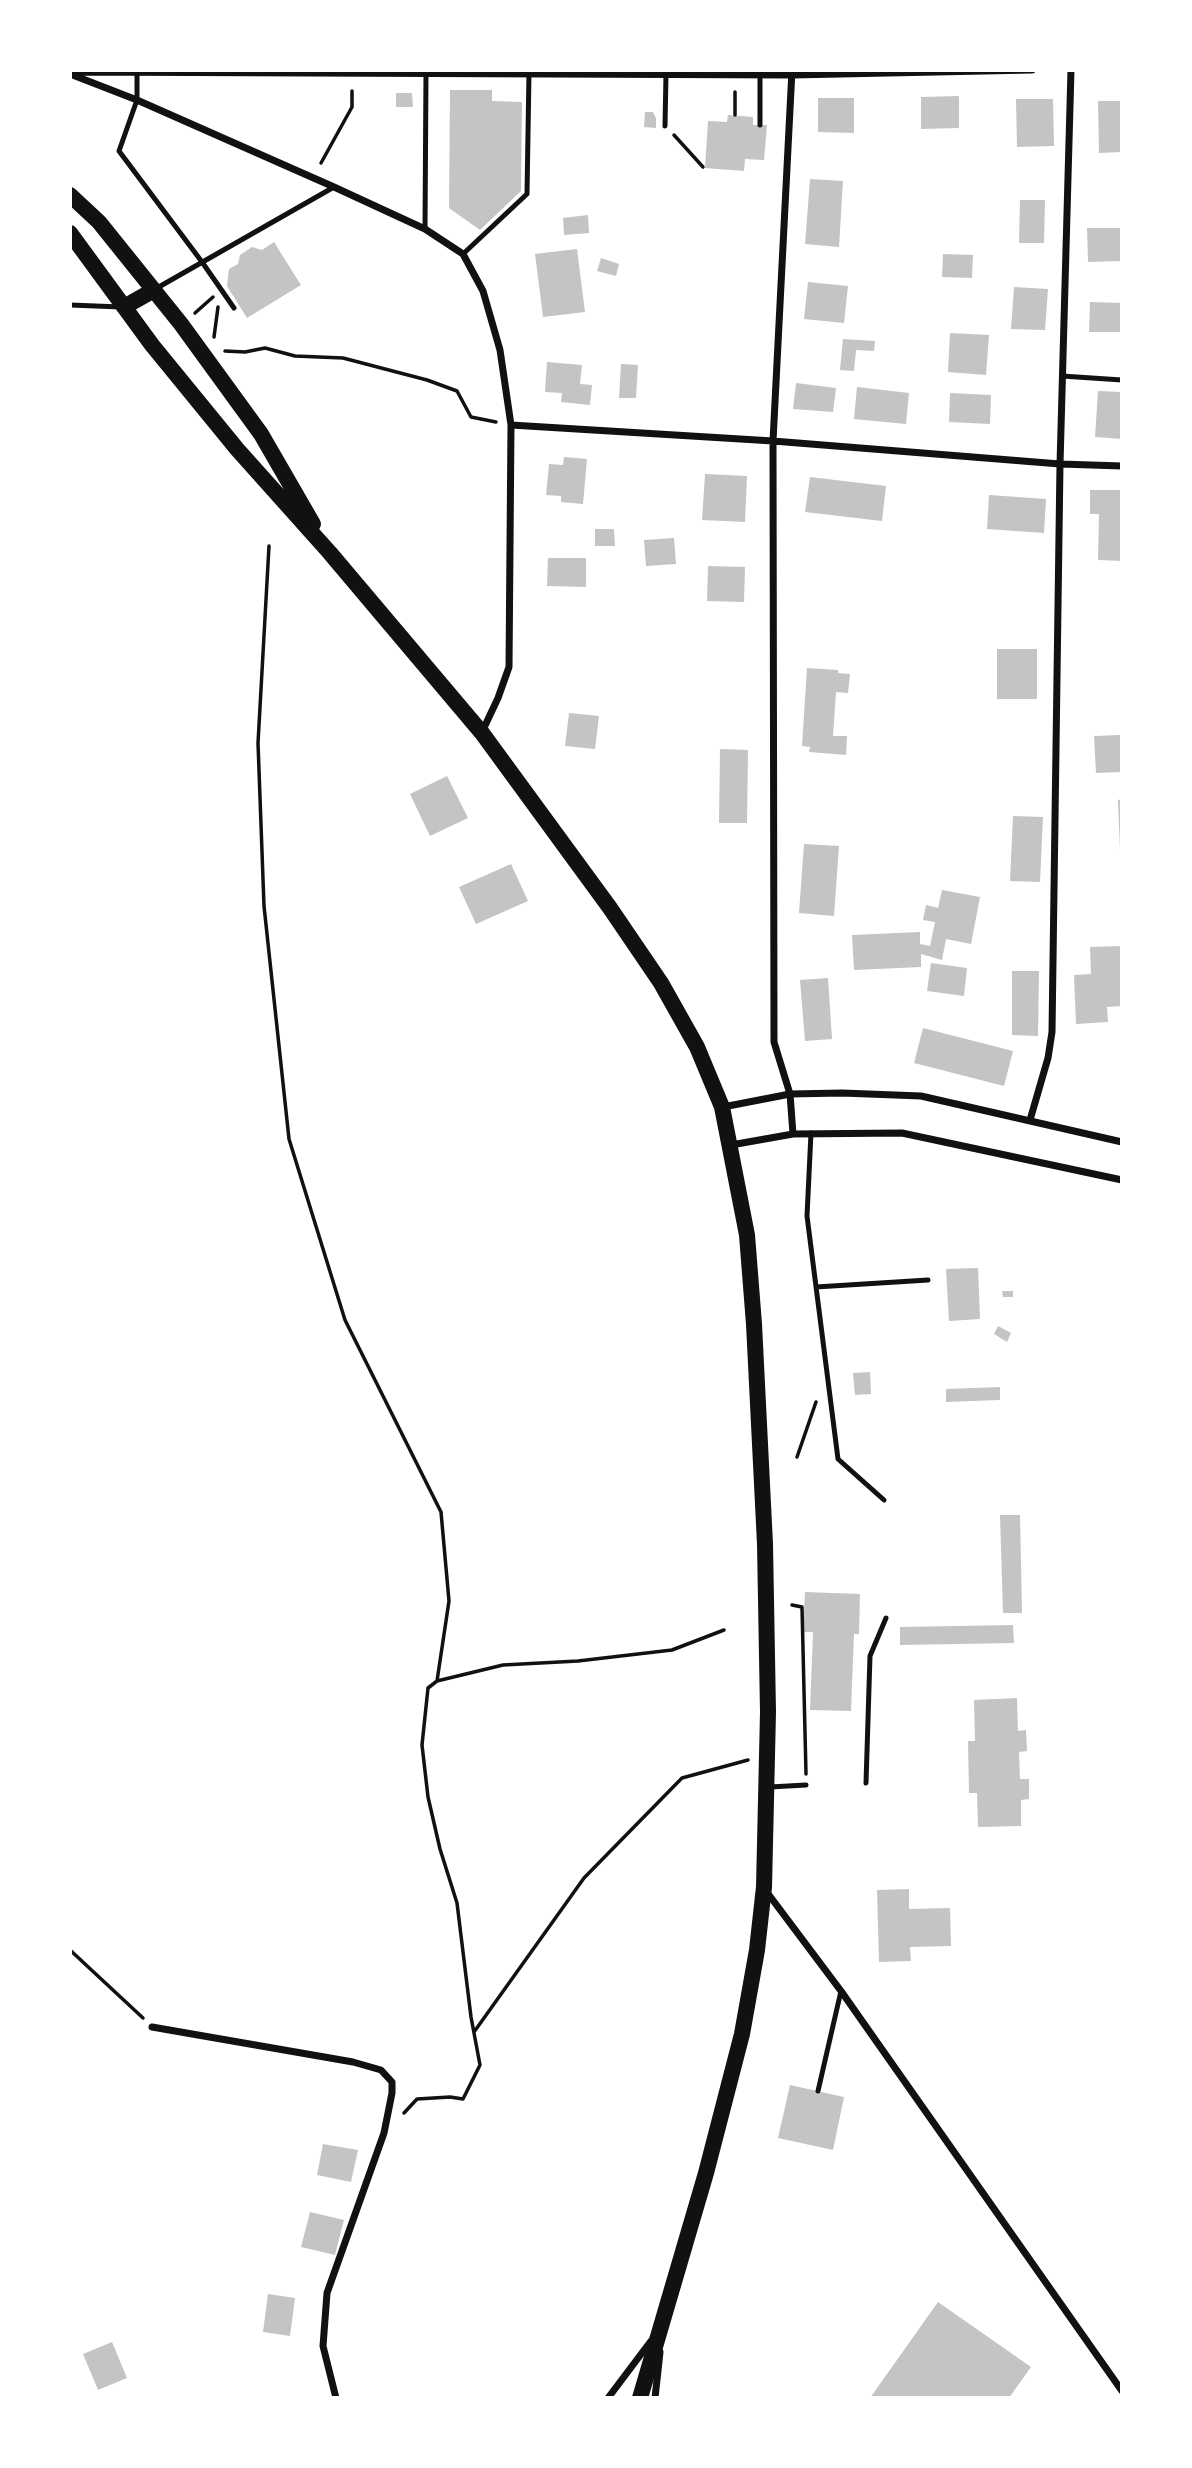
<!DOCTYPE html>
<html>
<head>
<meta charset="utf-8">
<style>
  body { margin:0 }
  #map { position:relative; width:1192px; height:2468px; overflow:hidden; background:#fff; font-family:"Fira Sans Condensed",sans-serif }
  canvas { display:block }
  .frame { position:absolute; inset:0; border:72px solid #fff; pointer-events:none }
</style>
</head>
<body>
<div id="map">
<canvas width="1192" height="2468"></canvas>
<div class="frame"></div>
</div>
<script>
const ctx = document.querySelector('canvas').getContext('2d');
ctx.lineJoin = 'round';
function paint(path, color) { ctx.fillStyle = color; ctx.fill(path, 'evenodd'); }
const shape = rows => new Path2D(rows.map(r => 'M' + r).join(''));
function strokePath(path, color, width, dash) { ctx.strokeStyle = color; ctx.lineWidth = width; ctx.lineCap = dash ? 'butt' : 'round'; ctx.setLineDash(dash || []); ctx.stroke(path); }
const building = shape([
  [450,90,492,90,492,101,522,102,521,191,480,230,449,208],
  [396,93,412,93,413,107,396,107],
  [959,96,959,128,921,129,921,97],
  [818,98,854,98,854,133,818,132],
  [1016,99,1053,99,1054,146,1017,147],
  [1098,101,1122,101,1122,152,1099,153],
  [645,112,653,112,656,118,656,128,644,127],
  [728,115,753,117,753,125,767,125,764,160,745,159,744,171,705,168,708,121,727,122],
  [810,179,843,181,839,247,805,244],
  [1020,200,1045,200,1044,243,1019,243],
  [588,215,589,233,564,235,563,218],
  [1087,228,1122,228,1122,261,1088,262],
  [274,242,301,285,247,318,227,286,229,269,238,264,240,255,252,247,262,250],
  [577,249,585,312,543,317,535,254],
  [943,254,973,255,972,278,942,277],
  [601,258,619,264,616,276,597,271],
  [808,282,848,286,844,323,804,319],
  [1014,287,1048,289,1045,330,1011,329],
  [1090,302,1122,303,1122,332,1089,332],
  [950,333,989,335,986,375,948,372],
  [843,339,875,341,874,351,856,350,854,371,840,370],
  [547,362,582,365,580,384,592,385,590,405,561,402,562,393,545,392],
  [621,364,638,365,636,398,619,398],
  [796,383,836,388,833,412,793,409],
  [857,387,909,393,906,424,854,419],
  [1098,391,1122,392,1122,439,1095,437],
  [950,393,991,395,990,424,949,422],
  [564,457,587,459,583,504,561,502,561,496,546,495,549,464,563,465],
  [705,474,747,476,745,522,702,520],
  [810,477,886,486,882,521,805,512],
  [1090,490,1122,490,1122,561,1098,560,1099,514,1090,514],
  [989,495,1046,499,1044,533,987,529],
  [595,529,614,529,615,546,595,546],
  [674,538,676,564,646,566,644,540],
  [548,558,586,558,586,587,547,586],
  [708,566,745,567,744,602,707,601],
  [997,649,1037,649,1037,699,997,699],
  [807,668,838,670,838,673,850,674,848,693,836,692,833,736,847,736,846,755,809,752,810,747,802,746],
  [569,713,599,716,595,749,565,746],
  [1121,735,1122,772,1096,773,1094,736],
  [720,749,748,750,747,823,719,823],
  [447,776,468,818,430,836,410,794],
  [1122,799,1122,850,1120,850,1118,800],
  [1013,816,1043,817,1040,882,1010,881],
  [804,844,839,846,834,916,799,913],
  [511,864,528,901,476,924,459,887],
  [942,890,980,897,971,944,946,939,942,960,921,954,921,967,854,970,852,935,920,932,920,944,930,946,935,922,923,920,926,905,938,908],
  [1122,946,1122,1006,1107,1007,1108,1022,1076,1024,1074,975,1091,974,1090,947],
  [931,963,967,968,964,996,927,991],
  [1012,971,1039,971,1038,1036,1012,1035],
  [828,978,832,1039,805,1041,800,980],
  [923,1028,1013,1051,1004,1086,914,1063],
  [978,1268,980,1319,949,1321,946,1269],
  [1002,1291,1013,1291,1013,1297,1003,1297],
  [998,1326,1011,1333,1007,1342,994,1334],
  [870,1372,871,1394,855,1395,853,1373],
  [1000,1387,1000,1400,946,1402,946,1389],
  [1000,1515,1020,1515,1022,1613,1003,1613],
  [805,1592,860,1594,859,1634,854,1634,851,1711,810,1710,813,1632,803,1632],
  [1013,1625,1014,1643,900,1645,900,1627],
  [1017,1698,1018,1731,1026,1730,1027,1751,1019,1752,1020,1779,1029,1779,1029,1799,1021,1800,1021,1826,978,1827,977,1793,969,1793,968,1741,975,1741,974,1700],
  [909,1889,909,1909,950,1908,951,1946,910,1947,911,1961,879,1962,877,1890],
  [790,2085,844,2097,833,2150,778,2138],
  [323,2144,358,2150,351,2182,317,2175],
  [310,2212,344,2220,335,2255,301,2247],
  [268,2294,295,2298,290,2336,263,2332],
  [938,2302,1031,2367,1009,2398,870,2398],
  [112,2342,127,2378,98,2390,83,2354]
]);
const path = shape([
  [735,115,735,92],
  [674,135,703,167],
  [321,163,352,107,352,91],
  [195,313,213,297],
  [214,337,218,307],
  [225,351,245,352,265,348,295,356,343,358,427,380,457,391,471,417,496,422],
  [269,546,258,743,264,906,289,1139,345,1320,441,1512,449,1601,437,1681],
  [797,1457,816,1402],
  [792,1605,802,1607,806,1774],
  [70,1950,143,2018],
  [474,2032,584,1878,682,1778,748,1760],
  [404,2113,417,2099,450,2097,463,2099,480,2065,471,2017,457,1903,440,1849,428,1797,422,1745,428,1688,437,1681,503,1665,578,1661,672,1650,724,1630]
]);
const service = shape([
  [137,73,137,100,119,151,202,262,234,308],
  [760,75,760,125],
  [665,126,666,74],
  [425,229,426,72],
  [463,254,527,194,529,73],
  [157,288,334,187],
  [70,305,121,307],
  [1062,376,1122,380],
  [811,1133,807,1216,838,1459,884,1500],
  [816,1287,928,1280],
  [866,1783,870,1656,886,1618],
  [770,1787,806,1785],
  [818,2091,841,1991]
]);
const minor = shape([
  [792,70,773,441,774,1042,790,1094,793,1134],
  [70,72,792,75,1032,70],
  [70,74,137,100,334,187,425,229,463,254,483,291,500,350,511,425,509,667,498,698,482,732],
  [511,425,773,441,1060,464,1122,466],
  [723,1107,790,1094,842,1093,921,1096,1122,1142],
  [1030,1120,1048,1058,1052,1032,1060,464,1071,70],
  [731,1145,793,1134,902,1133,1122,1180],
  [766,1891,841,1991,1122,2391],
  [152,2027,353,2062,381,2070,392,2082,392,2093,384,2133,327,2293,323,2346,336,2398],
  [608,2398,651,2341],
  [655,2398,660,2352]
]);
const primary = shape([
  [70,195,99,222,181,324,261,434,313,524],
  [70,233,152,345,237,449,330,553,482,733,610,908,661,983,697,1047,722,1107,747,1235,754,1324,765,1544,768,1712,764,1887,757,1950,742,2034,706,2173,640,2398],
  [124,307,154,290]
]);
paint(building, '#c4c4c4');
strokePath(path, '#111', 3.5);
strokePath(service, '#111', 5);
strokePath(minor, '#111', 7);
strokePath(primary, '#111', 16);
</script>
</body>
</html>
